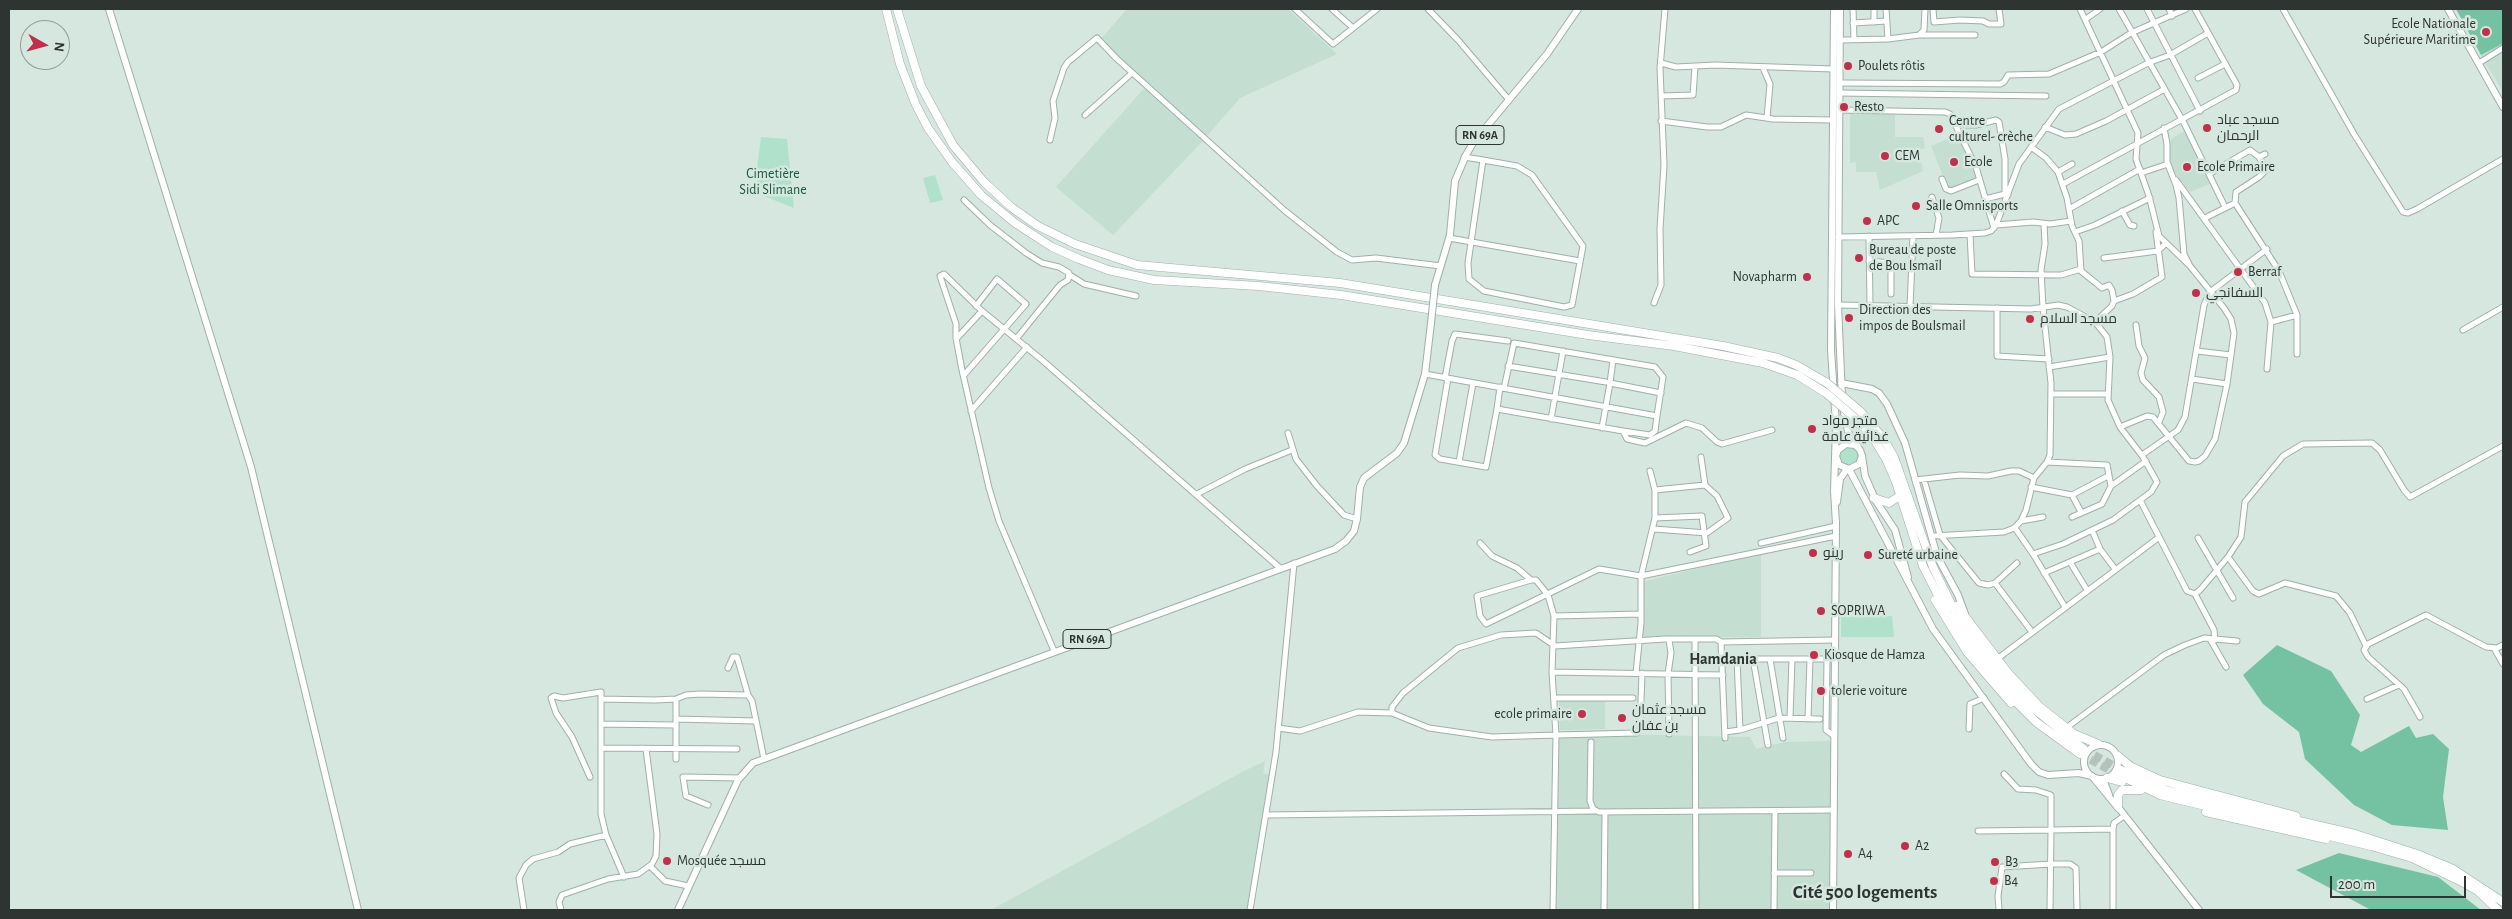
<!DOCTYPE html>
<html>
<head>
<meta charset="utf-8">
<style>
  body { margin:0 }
  #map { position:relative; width:2512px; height:919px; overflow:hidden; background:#d5e7de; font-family:"Alegreya Sans",sans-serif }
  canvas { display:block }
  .frame { position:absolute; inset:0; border:10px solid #2d3431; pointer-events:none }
  .north { position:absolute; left:20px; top:20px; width:50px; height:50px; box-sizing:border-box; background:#d5e7de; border:1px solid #929f99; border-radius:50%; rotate:97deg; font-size:14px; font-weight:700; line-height:20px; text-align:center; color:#2d3431 }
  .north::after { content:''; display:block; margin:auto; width:18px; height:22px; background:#c0304b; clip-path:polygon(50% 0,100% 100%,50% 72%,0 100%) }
  .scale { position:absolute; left:2330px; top:876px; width:136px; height:22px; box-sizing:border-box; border:2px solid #2d3431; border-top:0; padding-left:6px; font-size:15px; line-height:18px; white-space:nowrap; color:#2d3431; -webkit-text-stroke:4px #d5e7de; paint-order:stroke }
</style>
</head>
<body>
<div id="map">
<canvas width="2512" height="919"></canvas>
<div class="frame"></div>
<div class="north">N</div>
<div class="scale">200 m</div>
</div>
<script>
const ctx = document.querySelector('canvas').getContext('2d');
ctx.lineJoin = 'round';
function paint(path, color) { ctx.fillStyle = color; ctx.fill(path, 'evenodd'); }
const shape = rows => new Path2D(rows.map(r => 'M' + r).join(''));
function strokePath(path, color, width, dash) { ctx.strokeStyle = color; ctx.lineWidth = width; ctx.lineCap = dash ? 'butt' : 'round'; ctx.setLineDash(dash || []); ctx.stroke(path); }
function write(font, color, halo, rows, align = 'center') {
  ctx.font = font + ' "Alegreya Sans",Cairo,sans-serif'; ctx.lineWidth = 5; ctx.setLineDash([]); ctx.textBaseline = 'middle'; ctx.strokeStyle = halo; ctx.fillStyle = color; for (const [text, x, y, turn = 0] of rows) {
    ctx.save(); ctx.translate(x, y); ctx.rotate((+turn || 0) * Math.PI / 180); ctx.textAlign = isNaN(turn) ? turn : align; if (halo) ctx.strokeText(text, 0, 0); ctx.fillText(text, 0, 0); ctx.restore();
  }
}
const built = shape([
  [1127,9,1288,9,1337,54,1240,98,1200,144,1113,235,1056,187,1148,84,1099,41],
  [2456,9,2503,9,2503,92,2481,55],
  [1850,114,1891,114,1895,115,1895,137,1923,137,1925,148,1918,150,1923,171,1880,190,1876,172,1856,172,1856,162,1850,163],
  [2184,131,2212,183,2190,192,2176,175,2168,159,2171,139],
  [1959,134,1978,179,1952,190,1948,188,1931,146],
  [1761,553,1761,637,1643,638,1642,582],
  [1559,698,1605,699,1605,729,1560,730],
  [1557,733,1750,737,1756,749,1785,742,1831,741,1830,910,1555,910],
  [1265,761,1263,773,1270,775,1247,910,991,910,1242,772]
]);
const green = shape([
  [761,137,787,139,794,208,759,194,756,176],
  [935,175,943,200,930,203,923,178],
  '1840 456a9 9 0 1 1 18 0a9 9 0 1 1-18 0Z',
  [1892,616,1894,637,1841,637,1841,617]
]);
const forest = shape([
  [2456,9,2503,9,2502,44,2481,55],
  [2277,645,2331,671,2360,715,2351,745,2361,752,2409,726,2416,738,2433,734,2449,749,2443,797,2448,830,2392,825,2354,805,2305,759,2299,732,2263,704,2243,675],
  [2339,853,2438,877,2481,910,2371,910,2296,870]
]);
const highwayTunnel = shape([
  [2084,749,2121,770],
  [2080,754,2119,775]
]);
const minor = shape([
  [1295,9,1333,44,1377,9],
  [1332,9,1352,27],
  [1428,9,1458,40,1509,100],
  [1853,9,1854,39],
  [1874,9,1874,22],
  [1886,9,1888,39],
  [1933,9,1934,22,1960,20,1983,21,1989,24,2001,24,1999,9],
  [2080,9,2138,133,2136,159,2149,196,2159,236,2188,264],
  [2119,9,2184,123,2225,207],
  [2147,9,2200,111],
  [2169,9,2172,16],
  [2283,9,2354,134,2403,212,2408,213,2417,209,2503,159],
  [2086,19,2100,9],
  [1853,23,1887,21],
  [1919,35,1975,35],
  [1840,40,1888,39,1919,35,1924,30,1925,9],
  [1661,63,1676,67,1715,65,1833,69],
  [2479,63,2503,48],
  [1763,68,1770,84,1767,118],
  [2198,78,2225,64],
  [1839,83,2000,84,2004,82,2008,75,2049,74,2101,52,2131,33,2186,9],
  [1839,93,2046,96],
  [1661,96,1693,95,1695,67],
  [1839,110,1945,112,1950,114,1976,167,1994,228],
  [1085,115,1132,73],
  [1661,121,1707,127,1721,127,1746,115,1773,119,1832,120],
  [1957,125,1976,125,1996,120,1999,122,2005,159,2005,194,2008,195],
  [2045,127,2065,135,2076,134,2106,121,2163,90],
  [1050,140,1055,118,1053,101,1064,68,1068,62,1097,38,1116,58,1284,210,1337,252,1352,260,1376,258,1441,266],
  [2031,147,2046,158,2058,172,2067,198,2072,226,2079,241,2081,271,2102,288,2109,285,2112,290,2114,301,2112,306,2095,322],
  [1464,157,1483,160,1517,166,1532,175,1583,246,1572,305,1564,307,1484,291,1469,279,1468,263,1483,160],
  [2058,172,2072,164],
  [2141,173,2168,164],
  [2209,174,2250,150,2259,157,2265,154],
  [1942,179,1946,189,1951,191,1979,180],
  [2176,180,2265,303,2271,322,2267,369],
  [2063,184,2236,90,2237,85,2195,9],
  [1932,197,1939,218,1936,235],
  [1985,199,2005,194],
  [964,200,990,225,1026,253,1042,263,1059,267,1069,273,1068,280,1060,285,1016,339],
  [2235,203,2236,192,2259,177,2266,170,2259,157],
  [2069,209,2140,169],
  [2122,211,2130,225,2134,226],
  [2205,218,2235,203,2279,271,2297,315],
  [1996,225,2033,222,2050,224,2071,221],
  [2075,232,2095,225,2150,198],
  [1970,234,1972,274,2061,275,2081,269],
  [1869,236,1870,306],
  [1838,237,1952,235,1985,233,1991,231,1996,225,2019,164,2059,109,2148,63,2170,55,2208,33],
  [1449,238,1580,261],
  [2104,258,2158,251,2165,244],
  [1869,261,1891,263,1891,294],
  [1070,275,1084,284,1136,296],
  [2114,301,2133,294,2162,277,2156,232],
  [1654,303,1661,285,1660,229,1664,165,1660,68,1665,9],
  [1838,305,2031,309,2058,305,2067,307,2095,322,2107,337,2110,357,2108,400,2120,427,2147,416,2153,417,2189,461,2195,462,2199,461,2205,456,2215,439,2227,384,2234,333,2231,319,2224,308,2190,266,2184,254,2179,198,2176,185,2167,162,2167,144,2164,128],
  [1910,307,1913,236],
  [1997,308,1997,356,2049,359],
  [2271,322,2297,315,2297,354],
  [2136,325,2139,346,2145,358,2141,373,2143,380,2159,397,2163,412,2159,422],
  [2463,330,2503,307],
  [957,338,982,311],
  [2197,351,2231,355],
  [1508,366,1606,382],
  [2049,367,2110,357],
  [1425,374,1657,416,1655,431,1650,435,1623,431],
  [964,375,1026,304,997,279,976,306],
  [1445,378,1452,341,1455,334,1508,341],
  [1448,378,1435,455,1440,459,1486,467,1497,409],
  [2192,379,2227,384],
  [1610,383,1613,360],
  [1500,387,1497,409,1623,431,1627,439,1645,443,1686,423,1702,428,1717,442,1722,444,1772,430],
  [1504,388,1514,343,1655,367,1663,377,1657,416],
  [2051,394,2108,394],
  [971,411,1027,347],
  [1551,419,1563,351],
  [1602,428,1610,383,1661,393],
  [1288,433,1296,459,1317,486,1344,515,1357,519],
  [2142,455,2178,430,2185,417,2204,305,2210,292,2267,249],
  [1459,462,1473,383],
  [2047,462,2107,465,2111,486],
  [1915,480,1960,475,1988,476,2011,471,2019,471,2034,478,2047,462,2050,455,2051,383,2043,308,2041,270,2045,244,2044,224],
  [1924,480,1940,535,1979,583,1988,585,1995,583,2017,563],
  [2031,487,2072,495,2108,476],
  [1655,490,1705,485],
  [1197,494,1245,469,1292,450],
  [2072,495,2081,512],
  [2140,500,2187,591,2195,594,2200,590,2228,557,2253,591,2259,594,2285,583,2336,596,2350,613,2366,646],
  [2072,517,2102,504,2111,486,2146,461],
  [1655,518,1702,516,1706,546,1690,552],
  [2021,521,2043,517],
  [2015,528,2033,554],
  [1654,529,1707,533,1728,518,1717,496,1705,485,1701,457],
  [2092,530,2100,549,2115,569],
  [1932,536,2004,532,2014,528,2021,521,2026,510,2034,478],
  [2198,538,2233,598],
  [1480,543,1492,556,1517,568,1531,580,1477,596,1480,616,1486,624,1599,569,1641,576,1655,518,1655,490,1650,471],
  [1761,543,1836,526],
  [2228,557,2241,537,2245,502,2283,456,2303,444,2372,443,2380,450,2404,490,2410,497,2503,446],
  [2070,562,2087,590],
  [2044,573,2100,549],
  [1531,580,1536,580,1548,595,1554,616,1552,672,1556,735,1637,733,1640,728,1642,673],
  [1995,583,2032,632],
  [2195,594,2214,630,2215,640],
  [2065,607,2033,554,2063,544,2113,520,2151,492,2157,482,2143,457,2120,427],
  [1554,616,1641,614],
  [2210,639,2226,667],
  [1695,640,1696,910],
  [1721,642,1725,738],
  [2494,648,2503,664],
  [1054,651,999,521,989,488,962,370,956,338,956,324,940,276,944,274,982,311,1042,360,1280,568],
  [1722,659,1834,659],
  [1737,659,1740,730],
  [1753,659,1768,745],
  [1770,659,1783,738],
  [1827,659,1826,730,1834,736],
  [1997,659,2158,538],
  [728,668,733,657,737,657,748,695,752,701,764,759],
  [1552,672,1723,675],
  [1636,673,1641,623,1641,576,1836,536],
  [1554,698,1633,698],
  [2367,699,2399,685],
  [1392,713,1392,707,1403,693,1458,648,1501,635,1536,633,1555,646,1665,639,1716,639,1721,642,1835,640],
  [2420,717,2404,689,2368,657,2364,650,2368,644,2426,615,2486,647,2497,648,2503,645],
  [1790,718,1792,659],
  [676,719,756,721],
  [1808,719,1810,659],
  [601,724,675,725],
  [1278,728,1300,731,1358,712,1392,713,1429,728,1492,737,1556,735,1553,910],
  [2066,728,2164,655,2185,645,2204,638,2237,641],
  [1969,729,1970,704,1984,698],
  [1725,732,1740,730,1779,718,1820,719],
  [1669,734,1668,674,1671,653,1669,640],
  [1591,742,1590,801,1593,809,1599,812,1834,810],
  [601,748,737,749],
  [676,759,676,699],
  [590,777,572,737,556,713,551,698,554,696,563,698,601,692,601,699],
  [708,805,686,796,683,777,740,778],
  [1266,815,1596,811],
  [1978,831,2051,830,2051,795,2036,790,2018,789,2004,774],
  [650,866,665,881,688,886],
  [1774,873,1811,873],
  [624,877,606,835,601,814,601,699,655,700,676,699,686,695,700,694,748,695],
  [524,910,519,878,526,865,533,859,558,852,570,844,606,835],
  [561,910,559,902,562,895,608,879,638,874,652,864,656,856,657,834,646,749],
  [1250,910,1276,752,1294,563],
  [1604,910,1605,813],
  [1774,910,1775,812],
  [1999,910,1998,896,2002,867,2051,864,2070,864,2076,868,2077,910],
  [2050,910,2051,830,2113,829],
  [2113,910,2113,829,2114,823,2124,816]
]);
const major = shape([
  [109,9,251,467,358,910],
  [1834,9,1831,350,1836,425,1834,491,1836,524],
  [1840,9,1838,305,1842,397],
  [2448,9,2503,107],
  [1435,285,1450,235,1455,181,1466,155,1473,143,1547,54,1578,9],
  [1841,383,1872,389,1879,393,1887,404,1905,443,1937,556,1958,595,1965,614],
  [1843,407,1848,432,1858,447],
  [1862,456,1859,464,1849,469,1839,465,1836,456,1838,450,1846,444,1855,445,1860,450,1862,456,1865,476,1876,501,1895,530,1908,577],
  [1849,469,1933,629,2031,764,2039,772,2048,775,2079,773,2092,776,2119,809],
  [1837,502,1840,479,1847,469],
  '2084 762a17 17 0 1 1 34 0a17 17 0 1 1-34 0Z',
  [2103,779,2109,795],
  [2118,807,2199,910],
  [678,910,738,780,753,763,1335,549,1346,541,1354,531,1357,519,1360,487,1364,478,1397,453,1404,443,1425,374,1431,323],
  [1833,910,1836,522]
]);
const highway = shape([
  [886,9,900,64,916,105,928,128,952,162,981,195,1015,223,1052,247,1079,259,1108,270,1154,280,1259,286,1341,295,1588,335,1674,346,1763,363,1797,375,1826,393],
  [897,9,921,86,953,145,984,182,1011,207,1038,226,1075,244,1137,265,1340,283,1723,346,1778,358,1796,365,1827,383],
  [1861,412,1883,438,1894,457,1933,567,1951,604,1963,623,1978,644,2029,705,2084,749],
  [1855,418,1872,436,1886,459,1896,482,1923,566,1947,613,1981,660,2017,703,2036,722,2080,754],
  [1874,498,1889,503,1901,495],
  [1935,600,1967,652,2011,703],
  [1957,606,2008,673,2040,707,2074,734,2098,744],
  [2118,756,2130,766,2160,780,2296,816],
  [2121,770,2165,790,2355,834,2417,854,2453,869,2503,902],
  [2119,775,2160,795,2371,846,2412,858,2464,883,2478,891,2498,910],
  [2107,778,2122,782],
  [2118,806,2118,795,2122,790,2141,790],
  [2206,812,2326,839]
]);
const majorBridge = shape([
  [1431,323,1435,285]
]);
const highwayBridge = shape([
  [1827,383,1861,412],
  [1826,393,1855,418]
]);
const markers = [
  [2486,32,5,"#c0304b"],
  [1848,66,5,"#c0304b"],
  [1844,107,5,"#c0304b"],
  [2207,128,5,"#c0304b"],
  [1939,129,5,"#c0304b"],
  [1885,156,5,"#c0304b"],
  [1954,162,5,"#c0304b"],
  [2187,167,5,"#c0304b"],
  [1916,206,5,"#c0304b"],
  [1867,221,5,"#c0304b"],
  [1859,258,5,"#c0304b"],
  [2238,272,5,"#c0304b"],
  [1807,277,5,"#c0304b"],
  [2196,293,5,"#c0304b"],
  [1849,318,5,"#c0304b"],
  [2030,319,5,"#c0304b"],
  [1812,429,5,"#c0304b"],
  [1813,553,5,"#c0304b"],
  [1868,555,5,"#c0304b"],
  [1821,611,5,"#c0304b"],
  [1814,655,5,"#c0304b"],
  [1821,691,5,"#c0304b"],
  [1582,714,5,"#c0304b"],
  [1622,718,5,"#c0304b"],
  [1905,846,5,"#c0304b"],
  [1848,854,5,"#c0304b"],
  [667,861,5,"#c0304b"],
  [1995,862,5,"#c0304b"],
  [1994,881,5,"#c0304b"]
];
const shields = [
  [1480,135,48],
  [1087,639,48]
];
const shieldNames = [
  ["RN 69A",1480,135],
  ["RN 69A",1087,639]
];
const poiNames = [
  ["Ecole Nationale",2476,24,"right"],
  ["Supérieure Maritime",2476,40,"right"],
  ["Poulets rôtis",1858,66],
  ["Resto",1854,107],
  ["مسجد عباد",2217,120],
  ["الرحمان",2217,136],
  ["Centre",1949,121],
  ["culturel- crèche",1949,137],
  ["CEM",1895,156],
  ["Ecole",1964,162],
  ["Ecole Primaire",2197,167],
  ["Salle Omnisports",1926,206],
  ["APC",1877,221],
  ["Bureau de poste",1869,250],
  ["de Bou Ismaïl",1869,266],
  ["Berraf",2248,272],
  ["Novapharm",1797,277,"right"],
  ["السفانجي",2206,293],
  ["Direction des",1859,310],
  ["impos de BouIsmail",1859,326],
  ["مسجد السلام",2040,319],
  ["متجر مواد",1822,421],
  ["غذائية عامة",1822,437],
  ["رينو",1823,553],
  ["Sureté urbaine",1878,555],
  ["SOPRIWA",1831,611],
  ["Kiosque de Hamza",1824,655],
  ["tolerie voiture",1831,691],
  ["مسجد عثمان",1632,710],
  ["بن عفان",1632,726],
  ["ecole primaire",1572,714,"right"],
  ["A2",1915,846],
  ["A4",1858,854],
  ["Mosquée مسجد",677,861],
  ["B3",2005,862],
  ["B4",2004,881]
];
const parkNames = [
  ["Cimetière",773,174],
  ["Sidi Slimane",773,190]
];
const quarterNames = [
  ["Hamdania",1723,659]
];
const districtNames = [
  ["Cité 500 logements",1865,892]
];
paint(built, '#c4ded2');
paint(green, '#b0e2cb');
paint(forest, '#74c2a1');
strokePath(highwayTunnel, '#b3c3bb', 8, [8, 4]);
strokePath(minor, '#9fb0a8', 7);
strokePath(major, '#9fb0a8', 8);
strokePath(highway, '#9fb0a8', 9);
strokePath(minor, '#fff', 5);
strokePath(major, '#fff', 6);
strokePath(highway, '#fff', 8);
strokePath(majorBridge, '#9fb0a8', 8, []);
strokePath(highwayBridge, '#9fb0a8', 9, []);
strokePath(majorBridge, '#fff', 6);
strokePath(highwayBridge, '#fff', 8);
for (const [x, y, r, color] of markers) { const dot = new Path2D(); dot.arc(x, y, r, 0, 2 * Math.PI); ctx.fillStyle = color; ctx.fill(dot); strokePath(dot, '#d5e7de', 2); }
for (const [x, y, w] of shields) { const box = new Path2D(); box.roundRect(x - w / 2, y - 9.5, w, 19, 4); ctx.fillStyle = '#d5e7de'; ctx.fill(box); strokePath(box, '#2d3431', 1); }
write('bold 12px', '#2d3431', null, shieldNames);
write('14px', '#2d3431', '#d5e7de', poiNames, 'left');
write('14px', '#1b5842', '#d5e7de', parkNames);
write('bold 16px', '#2d3431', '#d5e7de', quarterNames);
write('bold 19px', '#2d3431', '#d5e7de', districtNames);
</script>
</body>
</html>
